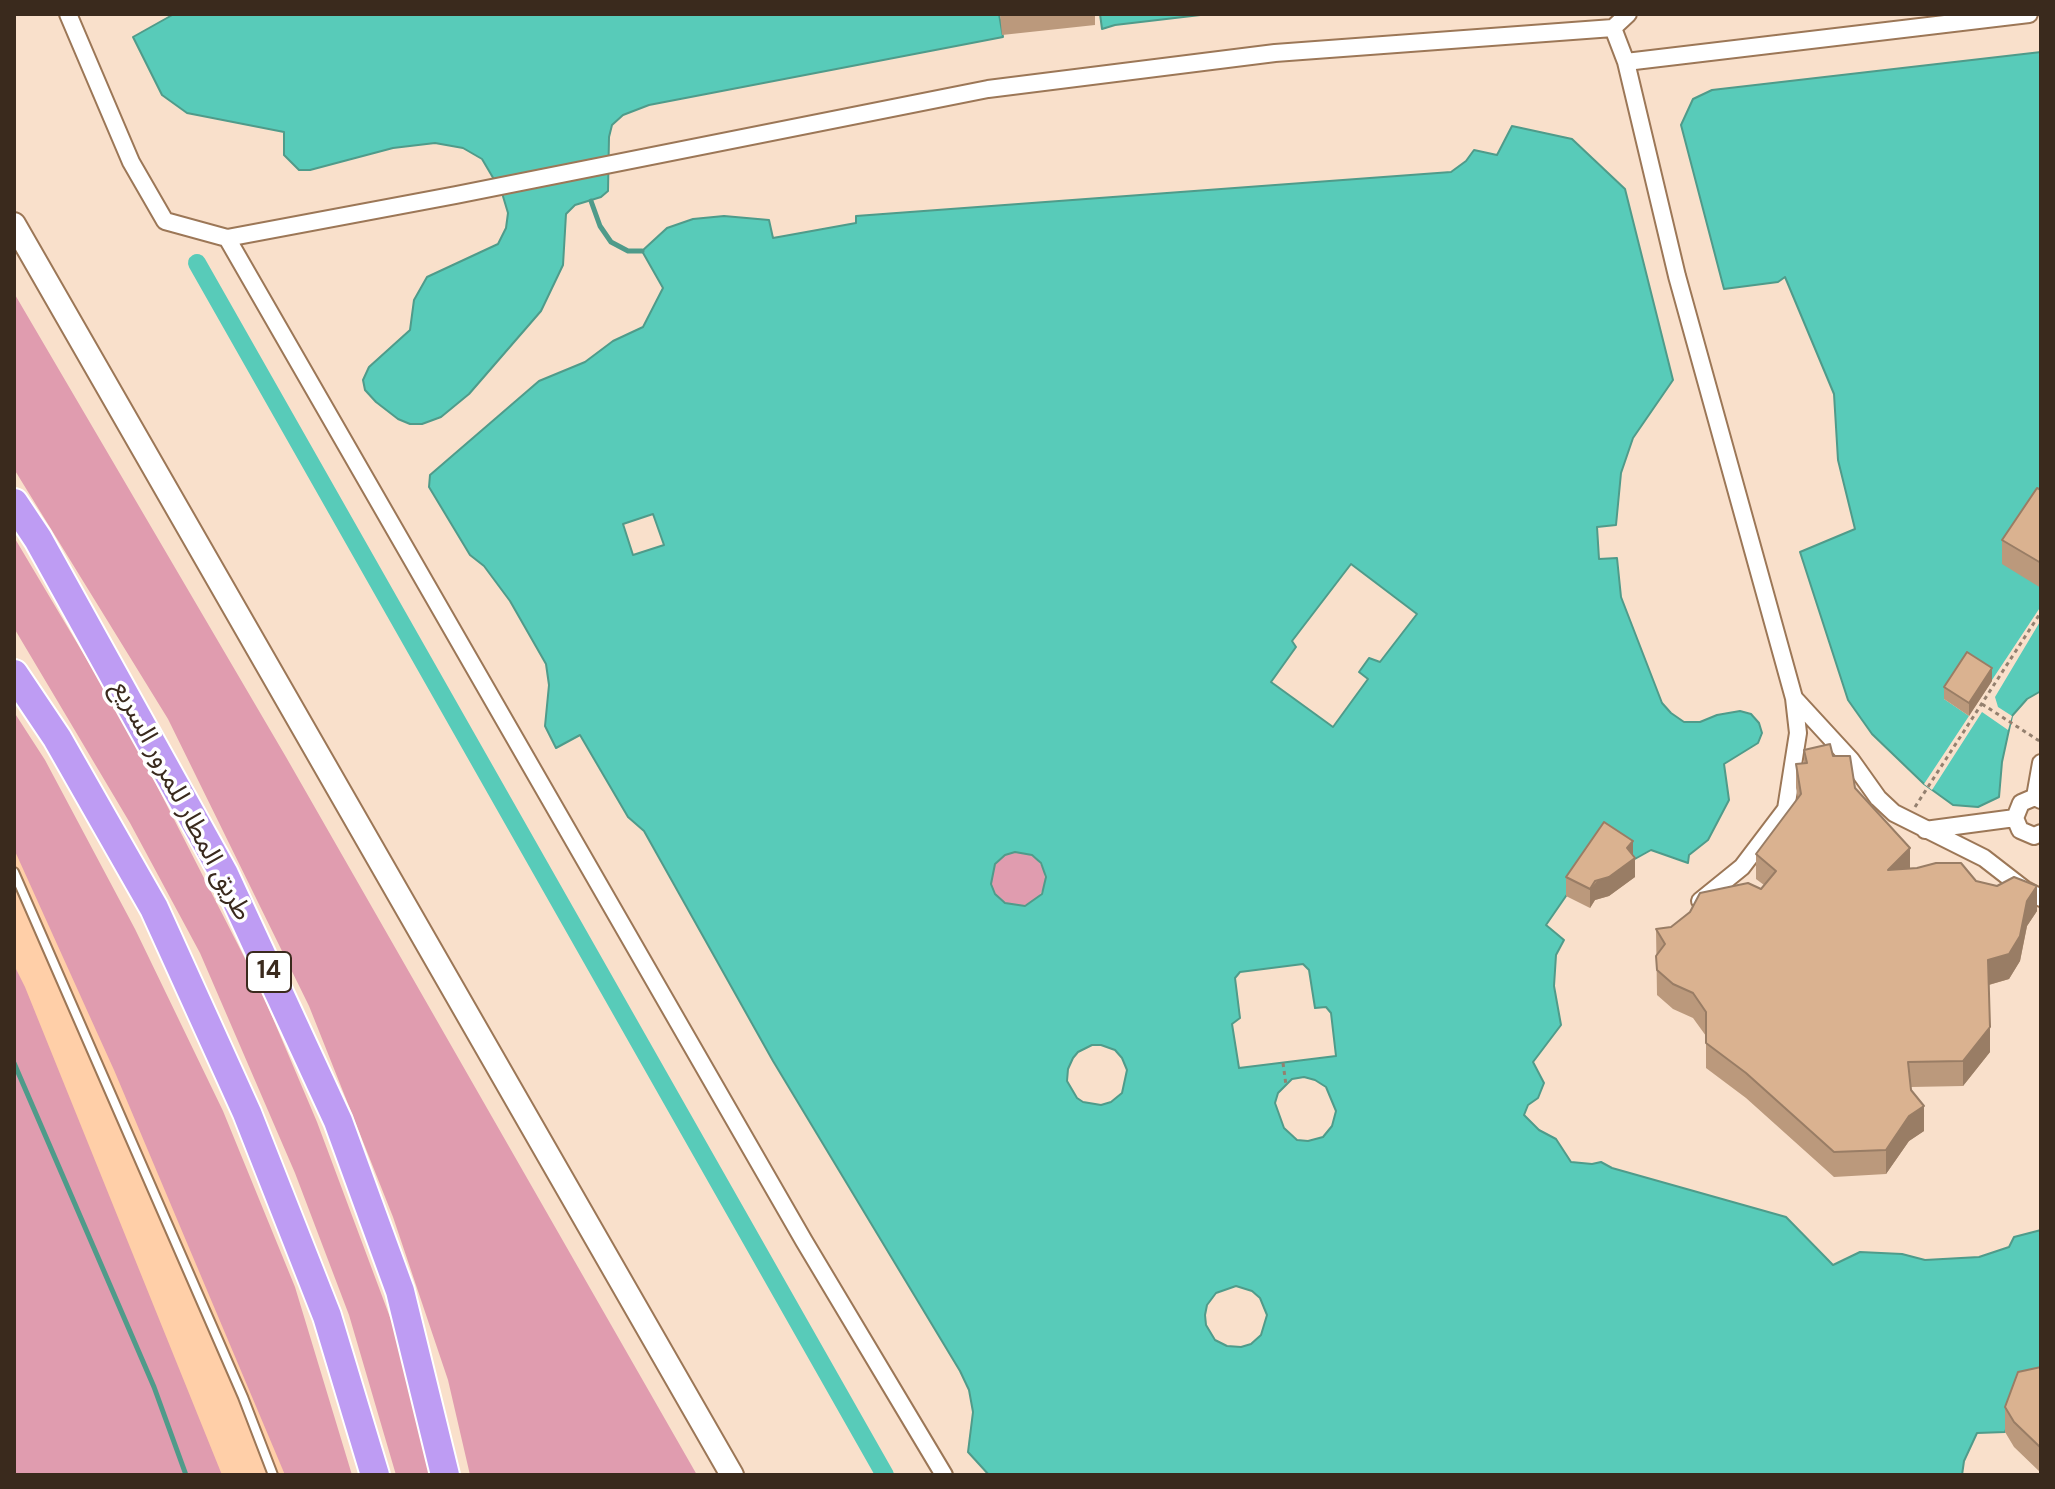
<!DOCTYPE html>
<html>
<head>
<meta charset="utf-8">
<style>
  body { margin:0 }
  #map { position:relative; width:2055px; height:1489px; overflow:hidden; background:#f9e0cb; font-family:"DM Sans",sans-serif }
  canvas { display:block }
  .frame { position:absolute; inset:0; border:16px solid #3a2a1d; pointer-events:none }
</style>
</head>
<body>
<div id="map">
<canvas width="2055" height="1489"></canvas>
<div class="frame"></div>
</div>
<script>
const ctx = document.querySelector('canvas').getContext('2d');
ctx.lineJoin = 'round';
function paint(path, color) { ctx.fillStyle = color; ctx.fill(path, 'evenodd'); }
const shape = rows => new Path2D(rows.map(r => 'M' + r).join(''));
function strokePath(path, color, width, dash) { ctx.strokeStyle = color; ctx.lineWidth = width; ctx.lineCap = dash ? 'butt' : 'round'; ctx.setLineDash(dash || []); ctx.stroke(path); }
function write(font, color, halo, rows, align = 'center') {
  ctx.font = font + ' "DM Sans","Noto Sans Arabic",sans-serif'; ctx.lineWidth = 7; ctx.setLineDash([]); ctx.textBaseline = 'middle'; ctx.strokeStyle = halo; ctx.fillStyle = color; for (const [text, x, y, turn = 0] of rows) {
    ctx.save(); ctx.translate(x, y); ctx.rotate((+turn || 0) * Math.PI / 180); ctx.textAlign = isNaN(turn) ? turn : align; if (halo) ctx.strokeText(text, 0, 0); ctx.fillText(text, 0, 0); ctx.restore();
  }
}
const built = shape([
  [14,835,290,1475,14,1475]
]);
const green = shape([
  [14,293,286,757,697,1475,470,1475,448,1380,393,1217,309,1006,168,719,14,469],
  [14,537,127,727,260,988,317,1122,400,1344,435,1475,396,1475,349,1315,295,1173,200,953,130,823,14,628],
  [14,712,45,760,135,929,223,1111,295,1287,352,1475,285,1475,114,1070,14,849],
  '991 879a27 27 0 1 1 54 0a27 27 0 1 1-54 0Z',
  [14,965,25,987,222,1475,14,1475]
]);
const water = shape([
  [174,14,999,14,1003,37,649,105,623,115,612,125,609,137,608,191,601,197,575,205,566,214,563,265,541,311,469,394,441,417,422,424,410,424,398,419,376,402,365,390,363,380,369,367,410,330,414,300,427,277,498,244,506,228,508,213,502,193,482,159,463,148,435,143,393,148,310,170,299,170,284,155,284,132,187,113,162,95,133,37,174,14],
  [1100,14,1209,14,1115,25,1102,29,1100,14],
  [2041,52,2041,691,2027,699,2012,716,2002,762,1999,797,1978,807,1953,805,1924,784,1872,734,1848,700,1800,552,1855,529,1838,460,1834,394,1785,277,1778,282,1724,289,1681,125,1693,99,1712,90,2041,52],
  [1512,126,1572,139,1625,189,1673,380,1633,438,1621,473,1616,525,1597,527,1599,559,1617,558,1621,597,1662,703,1671,713,1684,722,1700,722,1717,715,1740,711,1751,714,1759,723,1762,733,1758,743,1724,764,1729,800,1708,840,1689,855,1688,863,1651,850,1633,860,1604,841,1546,925,1564,940,1556,955,1554,986,1561,1025,1533,1062,1544,1083,1538,1098,1528,1105,1524,1115,1539,1130,1556,1139,1571,1162,1592,1164,1601,1162,1612,1168,1786,1217,1833,1265,1860,1252,1902,1254,1925,1260,1979,1257,2009,1247,2014,1237,2041,1230,2041,1393,2018,1397,2005,1432,1977,1433,1964,1461,1962,1475,989,1475,968,1452,973,1412,969,1390,960,1371,773,1061,644,831,628,817,580,735,556,748,545,726,549,685,546,664,510,601,484,566,470,555,429,487,430,475,539,381,585,362,613,341,643,327,663,288,642,251,667,228,693,219,724,216,769,220,773,238,856,223,856,216,1451,172,1466,161,1474,150,1497,155,1512,126],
  [653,514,664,545,633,555,623,524,653,514],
  [1351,564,1417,614,1380,662,1369,658,1359,672,1368,679,1333,727,1271,682,1296,647,1292,641,1351,564],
  [1015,852,1032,855,1041,863,1046,877,1042,894,1025,906,1005,903,995,894,991,884,995,864,1005,855,1015,852],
  [1303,964,1309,970,1315,1008,1326,1007,1331,1013,1336,1056,1239,1068,1232,1024,1240,1018,1235,978,1240,972,1303,964],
  [1092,1045,1101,1045,1115,1050,1122,1058,1127,1070,1122,1093,1111,1102,1101,1105,1083,1102,1077,1098,1067,1081,1068,1069,1073,1058,1078,1052,1092,1045],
  [1304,1077,1315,1080,1326,1087,1336,1111,1332,1126,1323,1137,1308,1141,1297,1140,1284,1128,1275,1103,1278,1093,1292,1079,1304,1077],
  [1236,1286,1252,1291,1260,1298,1267,1315,1261,1335,1251,1344,1241,1347,1227,1346,1215,1340,1206,1325,1205,1315,1207,1305,1216,1293,1236,1286]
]);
const pier = shape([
  [2041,606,2041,620,1995,697,1998,707,2012,716,2008,730,1982,712,1932,790,1924,784,1969,716,1944,699,1992,680]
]);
const stream = shape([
  [591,201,600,226,611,242,628,251,642,251],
  [14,1063,154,1387,186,1475]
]);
const canal = shape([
  [197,263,885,1475]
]);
const path = shape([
  [1982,704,2041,742],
  [1915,807,2041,612],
  [1283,1063,1286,1085]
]);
const lane = shape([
  [14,872,243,1397,273,1475]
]);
const street = shape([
  [68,14,131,162,165,221,227,238,456,195,988,89,1275,53,1613,28,1628,14],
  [1613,28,1626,62,1677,276,1794,698,1851,760,1878,798,1894,813,1984,858,2024,889,2041,898],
  [1626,62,2029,14],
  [227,238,804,1241,944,1475],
  [2035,797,2041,763],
  [2041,800,2035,797,2021,803,2015,818,2020,830,2034,836,2041,833],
  [1925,830,2015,818],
  [1700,901,1742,867,1786,809,1798,733,1794,698]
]);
const secondary = shape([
  [14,224,732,1475]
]);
const highway = shape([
  [14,503,38,539,224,874,338,1121,400,1291,445,1475],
  [14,674,57,738,154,908,247,1113,327,1316,375,1475]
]);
const wall = shape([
  [1000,14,1095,14,1095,25,1002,35],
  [2041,490,2041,588,2002,564,2002,540],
  [1992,681,1969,716,1944,699,1944,687],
  [1804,750,1833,756,1910,869,1976,881,2037,911,2027,926,2020,961,2009,979,1989,985,1990,1052,1963,1086,1911,1087,1924,1131,1909,1141,1886,1174,1834,1177,1746,1098,1706,1068,1706,1036,1693,1018,1673,1009,1657,995,1656,929,1671,927,1761,889,1764,885,1756,879,1756,854,1798,799,1796,788,1796,764,1804,763],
  [1633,855,1635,877,1609,896,1595,900,1590,908,1566,896,1566,877],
  [2041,1367,2041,1473,2014,1447,2005,1432,2005,1407]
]);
const shadedWall = shape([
  [1992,668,1992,681,1969,716,1969,703],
  [1633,841,1633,860,1635,858,1635,877,1609,896,1595,900,1590,908,1590,889],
  [1910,848,1910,873,1888,870],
  [2037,886,2037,911,2027,926,2020,961,2009,979,1988,985,1988,960],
  [1990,1027,1990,1052,1963,1086,1963,1061],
  [1924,1106,1924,1131,1909,1141,1886,1174,1886,1150,1909,1116]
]);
const building = shape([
  [2037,488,2041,490,2041,563,2002,540,2037,488],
  [1967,652,1992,668,1969,703,1944,687,1967,652],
  [1830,744,1833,756,1850,756,1855,788,1910,848,1888,870,1917,868,1936,863,1961,863,1976,881,1997,886,2014,877,2037,886,2027,901,2020,936,2009,954,1988,960,1990,1027,1963,1061,1908,1062,1911,1090,1924,1106,1909,1116,1886,1150,1834,1152,1746,1073,1706,1043,1706,1012,1693,993,1673,984,1657,970,1656,956,1665,944,1656,929,1671,927,1690,912,1700,893,1748,883,1761,889,1776,871,1756,854,1801,794,1796,764,1807,763,1804,750,1830,744],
  [1604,822,1633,841,1627,848,1635,858,1609,877,1595,881,1590,889,1566,877,1604,822],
  [2041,1367,2041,1448,2014,1422,2005,1407,2018,1372,2041,1367]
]);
const shields = [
  [269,972,44]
];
const shieldNames = [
  ["14",269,972]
];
const streetNames = [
  ["طريق المطار للمرور السريع",181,801,62]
];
paint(built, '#ffcfa8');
paint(green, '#e09caf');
paint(water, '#58cbb9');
strokePath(water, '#4f9b8a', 2);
paint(pier, '#f9e0cb');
strokePath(stream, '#4f9b8a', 5);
strokePath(canal, '#58cbb9', 18);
strokePath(lane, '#9c7757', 12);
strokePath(street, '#9c7757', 20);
strokePath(secondary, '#9c7757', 26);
strokePath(highway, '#fff', 32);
strokePath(path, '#94806f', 3, [4, 4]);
strokePath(lane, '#fff', 8);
strokePath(street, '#fff', 16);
strokePath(secondary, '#fff', 22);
strokePath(highway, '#be9cf3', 28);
paint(wall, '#bb997c');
paint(shadedWall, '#997d65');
paint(building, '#dab290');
strokePath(building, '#997d65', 2);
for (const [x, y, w] of shields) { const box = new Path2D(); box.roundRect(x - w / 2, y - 20, w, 40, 6); ctx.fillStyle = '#fff'; ctx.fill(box); strokePath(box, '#3a2a1d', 2); }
write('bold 24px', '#3a2a1d', null, shieldNames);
write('26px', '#3a2a1d', '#fff', streetNames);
</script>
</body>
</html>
